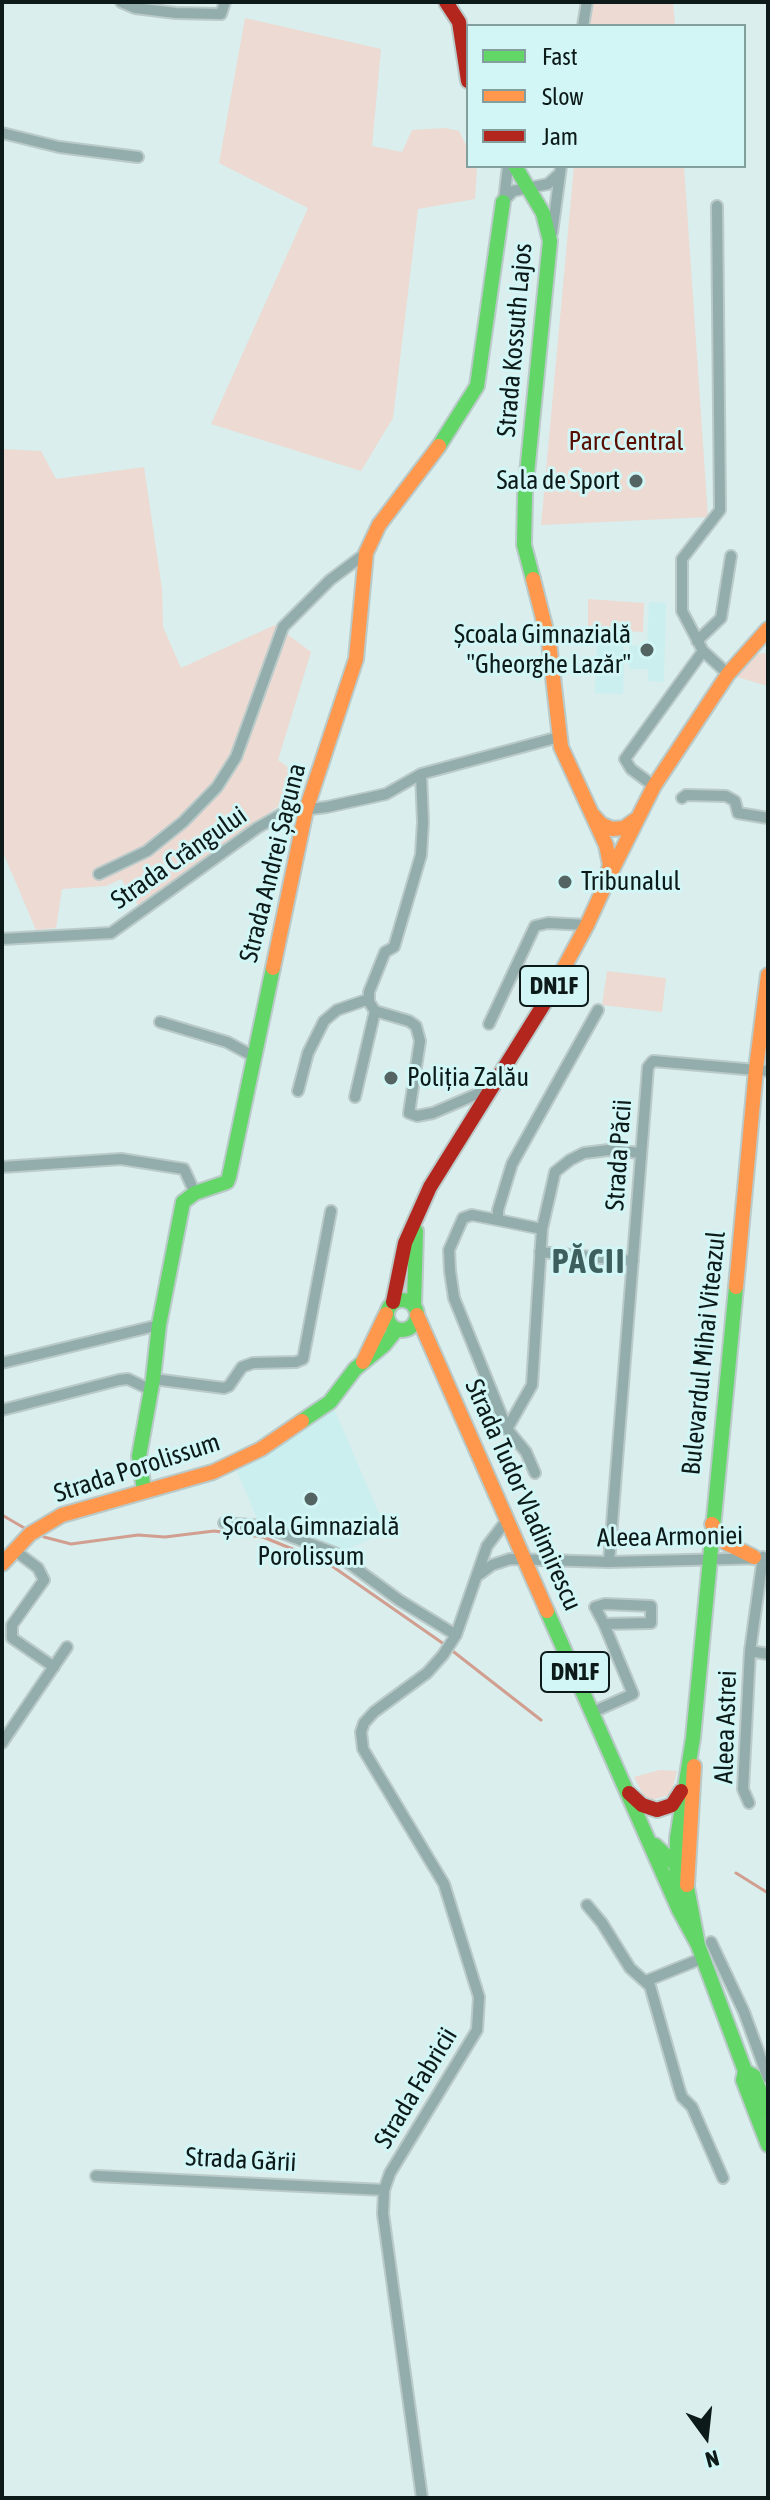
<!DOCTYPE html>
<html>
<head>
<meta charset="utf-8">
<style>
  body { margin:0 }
  #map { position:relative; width:770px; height:2500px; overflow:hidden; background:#d9eeed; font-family:"Asap Condensed",sans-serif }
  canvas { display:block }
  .frame { position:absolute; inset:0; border:4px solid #0c1a19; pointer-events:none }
  .legend { position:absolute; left:466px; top:24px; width:280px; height:144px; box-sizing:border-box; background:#d1f6f5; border:2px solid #829e9d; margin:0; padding:10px 14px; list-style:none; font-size:24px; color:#0c1a19 }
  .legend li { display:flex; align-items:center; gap:16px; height:40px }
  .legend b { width:40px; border:2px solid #829e9d }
  .north { position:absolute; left:666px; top:2396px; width:80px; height:80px; -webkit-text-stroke:6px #d1f6f5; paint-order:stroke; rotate:165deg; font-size:22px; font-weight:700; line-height:32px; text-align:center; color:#0c1a19 }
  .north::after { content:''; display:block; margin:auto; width:28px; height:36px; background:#0c1a19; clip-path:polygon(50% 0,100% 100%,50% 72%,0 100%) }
</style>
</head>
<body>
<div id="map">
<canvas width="770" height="2500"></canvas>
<div class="frame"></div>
<ul class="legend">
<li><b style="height:10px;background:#63d668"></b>Fast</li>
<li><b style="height:10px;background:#ff974d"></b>Slow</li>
<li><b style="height:10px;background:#b3261e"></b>Jam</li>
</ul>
<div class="north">N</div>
</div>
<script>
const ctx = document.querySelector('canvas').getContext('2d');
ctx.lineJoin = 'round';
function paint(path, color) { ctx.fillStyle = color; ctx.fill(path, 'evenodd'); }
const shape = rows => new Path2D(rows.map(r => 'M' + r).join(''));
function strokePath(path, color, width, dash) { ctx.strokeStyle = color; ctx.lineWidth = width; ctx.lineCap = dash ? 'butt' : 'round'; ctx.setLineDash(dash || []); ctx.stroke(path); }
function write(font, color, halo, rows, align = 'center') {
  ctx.font = font + ' "Asap Condensed",sans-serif'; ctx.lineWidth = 6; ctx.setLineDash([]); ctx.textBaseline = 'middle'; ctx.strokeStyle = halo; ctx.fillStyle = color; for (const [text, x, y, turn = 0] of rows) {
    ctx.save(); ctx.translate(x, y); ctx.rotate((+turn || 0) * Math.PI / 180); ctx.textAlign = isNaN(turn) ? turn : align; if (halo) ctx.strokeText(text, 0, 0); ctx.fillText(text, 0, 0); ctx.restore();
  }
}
const built = shape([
  [649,602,666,603,664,682,648,681,648,669,629,669,629,663,624,662,623,694,595,693,597,635,620,635,619,644,623,645,624,654,629,654,629,645,647,646],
  [333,1406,387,1532,338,1553,261,1528,237,1471,301,1432]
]);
const green = shape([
  [589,2,673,2,675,26,587,26],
  [245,18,381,49,372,146,402,152,412,130,445,128,459,131,468,149,468,166,477,167,475,199,418,209,393,418,361,471,211,424,308,208,219,163],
  [574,166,684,166,708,517,541,525],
  [2,449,41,451,56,479,144,467,162,589,163,627,181,668,275,625,311,652,278,760,306,781,280,805,138,905,121,879,106,886,62,889,56,928,36,930,2,850],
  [588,599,644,603,643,632,588,629],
  [768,653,768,686,737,677,742,664,753,654],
  [607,971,666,978,662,1012,602,1005],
  [660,1770,677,1771,672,1790,668,1795,652,1800,644,1796,634,1777]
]);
const stream = shape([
  [2,1515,26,1529],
  [44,1537,71,1544,138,1535,165,1537,214,1531,263,1537,329,1564,441,1642,541,1720],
  [736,1873,768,1893]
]);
const street = shape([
  [121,2,135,8,176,13,221,14,225,2],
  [583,26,587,2],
  [2,133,59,147,138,157],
  [504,200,508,166],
  [503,202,513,191,548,184,559,174],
  [717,206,720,510,682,559,682,611,703,651,728,674],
  [552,233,561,166],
  [697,641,721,618,731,556],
  [421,774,423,822,421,855,394,947,385,952,369,992,369,1002,375,1011,409,1021,416,1026,420,1041,409,1113,417,1116,433,1113,489,1089],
  [654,786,631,769,625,759,703,651],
  [682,798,686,795,726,796,735,801,738,813,768,818],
  [99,874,147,851,183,822,217,787,236,757,283,627,330,580,366,553],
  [2,939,111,933,257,828,285,812,327,807,386,794,421,774,559,737],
  [160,1022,227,1042,253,1056],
  [489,1024,535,926,548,923,587,925],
  [298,1091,308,1053,324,1021,337,1010,369,999],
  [355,1097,375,1011],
  [2,1167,121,1159,184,1169,195,1193],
  [498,1220,472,1215,463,1218,449,1250,450,1271,454,1298,507,1429,526,1452,535,1473],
  [542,1229,555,1172,570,1160,584,1153,609,1150,641,1153],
  [540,1252,633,1261],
  [2,1363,159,1325],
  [153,1379,224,1388,229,1386,242,1367,253,1363,296,1362,303,1359,331,1211],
  [2,1410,119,1380,128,1379,151,1390],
  [507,1429,532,1385,542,1229,498,1220,498,1210,512,1164,598,1010],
  [224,1523,263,1526,335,1553,399,1600,456,1635],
  [14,1550,38,1568,44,1580,12,1625,12,1638,54,1667],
  [609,1562,648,1067,653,1061,768,1071],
  [477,1576,492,1565,510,1559,609,1562,768,1558],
  [750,1651,768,1654],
  [593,1712,633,1694,604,1624,651,1623,651,1606,605,1604,595,1607,604,1624],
  [2,1743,67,1647],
  [749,1803,743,1789,750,1651,763,1557],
  [587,1905,602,1923,630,1968,650,1986,679,2088,682,2097,692,2107,723,2178],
  [711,1942,744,2012,768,2078],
  [646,1981,703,1958],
  [96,2176,384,2190],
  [422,2498,383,2214,384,2190,390,2173,477,2030,479,1997,444,1884,363,1749,361,1732,364,1723,374,1712,427,1673,443,1655,456,1635,487,1546,506,1521]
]);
const fast = shape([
  [515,166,543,213,550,241,525,494,524,545,533,579],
  [439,446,477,386,503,202],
  '387 1315a15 15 0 1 1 30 0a15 15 0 1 1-30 0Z',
  [414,1306,416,1231],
  [302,1421,330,1402,355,1369,384,1345,397,1329],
  [144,1490,139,1456,153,1379,159,1325,183,1202,195,1193,227,1182,229,1177,273,968],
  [547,1611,679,1910,698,1945],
  [655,1845,678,1867,686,1882,698,1945,745,2071,743,2080,768,2145],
  [676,1897,677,1838,693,1738,736,1287],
  [745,2071,754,2076,768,2112]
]);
const slow = shape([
  [533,579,549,642,561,747,606,845,610,865,603,890,587,925,547,999],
  [592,814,601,824,612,829,624,828,635,820],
  [610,874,654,786,728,674,768,629],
  [273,968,306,810,356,659,366,553,379,525,439,446],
  [736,1287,756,1069,768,975],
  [417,1315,547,1611],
  [363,1362,386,1314],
  [712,1524,726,1543,754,1557],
  [2,1564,30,1534,62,1515,213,1472,261,1449,302,1421],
  [687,1885,694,1766]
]);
const jam = shape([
  [446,2,459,22,468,81],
  [393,1302,405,1243,430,1187,547,999],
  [629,1793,642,1805,657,1810,672,1805,681,1791]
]);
const markers = [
  [636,481,8,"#546463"],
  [647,650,8,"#546463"],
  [565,882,8,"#546463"],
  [391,1078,8,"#546463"],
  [311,1499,8,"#546463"]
];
const shields = [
  [554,986,68],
  [575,1672,68]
];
const shieldNames = [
  ["DN1F",554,986],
  ["DN1F",575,1672]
];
const streetNames = [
  ["Strada Kossuth Lajos",515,340,-85],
  ["Strada Crângului",179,858,-35],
  ["Strada Andrei Șaguna",273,863,-76],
  ["Strada Păcii",619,1155,-86],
  ["Bulevardul Mihai Viteazul",704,1353,-84],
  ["Strada Porolissum",137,1468,-18],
  ["Strada Tudor Vladimirescu",523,1495,66],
  ["Aleea Armoniei",670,1537,-1],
  ["Aleea Astrei",726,1727,-88],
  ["Strada Fabricii",416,2088,-59],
  ["Strada Gării",241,2160,3]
];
const parkNames = [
  ["Parc Central",626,442]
];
const poiNames = [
  ["Sala de Sport",620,481],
  ["Școala Gimnazială",631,635],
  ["\"Gheorghe Lazăr\"",631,665],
  ["Tribunalul",581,882,"left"],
  ["Poliția Zalău",407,1078,"left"],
  ["Școala Gimnazială",311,1527,"center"],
  ["Porolissum",311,1557,"center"]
];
const districtNames = [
  ["PĂCII",589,1262]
];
paint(built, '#cbefee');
paint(green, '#eddad2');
strokePath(stream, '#d19e90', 3);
strokePath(street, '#bacac9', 14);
strokePath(fast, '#bacac9', 18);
strokePath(slow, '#bacac9', 18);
strokePath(jam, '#bacac9', 18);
strokePath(street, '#93adac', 10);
strokePath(fast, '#63d668', 14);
strokePath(slow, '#ff974d', 14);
strokePath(jam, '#b3261e', 14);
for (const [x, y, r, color] of markers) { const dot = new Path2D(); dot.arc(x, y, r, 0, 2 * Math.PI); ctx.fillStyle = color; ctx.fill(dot); strokePath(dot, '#d1f6f5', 3); }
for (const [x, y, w] of shields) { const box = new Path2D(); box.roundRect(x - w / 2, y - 20, w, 40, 6); ctx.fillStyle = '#d1f6f5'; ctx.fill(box); strokePath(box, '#0c1a19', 2); }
write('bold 24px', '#0c1a19', null, shieldNames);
write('26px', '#0c1a19', '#d1f6f5', streetNames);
write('26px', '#580d00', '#d1f6f5', parkNames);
write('26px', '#0c1a19', '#d1f6f5', poiNames, 'right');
ctx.letterSpacing = '2px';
write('bold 34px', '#3d5f5e', '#d1f6f5', districtNames);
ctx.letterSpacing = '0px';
</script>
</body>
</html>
